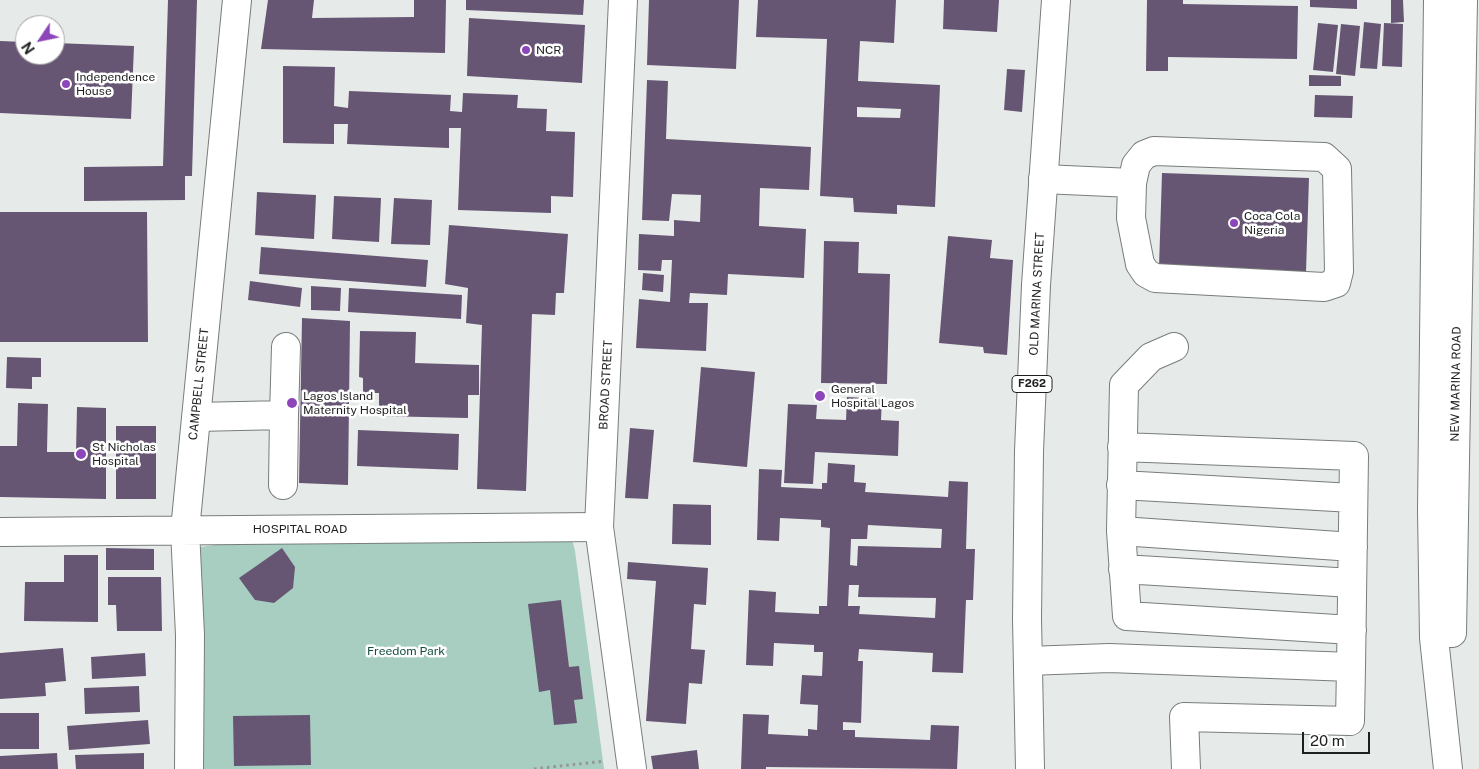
<!DOCTYPE html>
<html>
<head>
<meta charset="utf-8">
<style>
  body { margin:0 }
  #map { position:relative; width:1479px; height:769px; overflow:hidden; background:#e6ebe9; font-family:"Public Sans",sans-serif }
  canvas { display:block }
  .north { position:absolute; left:15px; top:15px; width:50px; height:50px; box-sizing:border-box; background:#fff; border:1px solid #a5a6a5; border-radius:50%; rotate:236deg; font-size:14px; font-weight:700; line-height:20px; text-align:center; color:#1e201f }
  .north::after { content:''; display:block; margin:auto; width:18px; height:22px; background:#8d46b9; clip-path:polygon(50% 0,100% 100%,50% 72%,0 100%) }
  .scale { position:absolute; left:1302px; top:732px; width:68px; height:22px; box-sizing:border-box; border:2px solid #1e201f; border-top:0; padding-left:6px; font-size:15px; line-height:18px; white-space:nowrap; color:#1e201f; -webkit-text-stroke:4px #fff; paint-order:stroke }
</style>
</head>
<body>
<div id="map">
<canvas width="1479" height="769"></canvas>
<div class="north">N</div>
<div class="scale">20 m</div>
</div>
<script>
const ctx = document.querySelector('canvas').getContext('2d');
ctx.lineJoin = 'round';
function paint(path, color) { ctx.fillStyle = color; ctx.fill(path, 'evenodd'); }
const shape = rows => new Path2D(rows.map(r => 'M' + r).join(''));
function strokePath(path, color, width, dash) { ctx.strokeStyle = color; ctx.lineWidth = width; ctx.lineCap = dash ? 'butt' : 'round'; ctx.setLineDash(dash || []); ctx.stroke(path); }
function write(font, color, halo, rows, align = 'center') {
  ctx.font = font + ' "Public Sans",sans-serif'; ctx.lineWidth = 5; ctx.setLineDash([]); ctx.textBaseline = 'middle'; ctx.strokeStyle = halo; ctx.fillStyle = color; for (const [text, x, y, turn = 0] of rows) {
    ctx.save(); ctx.translate(x, y); ctx.rotate((+turn || 0) * Math.PI / 180); ctx.textAlign = isNaN(turn) ? turn : align; if (halo) ctx.strokeText(text, 0, 0); ctx.fillText(text, 0, 0); ctx.restore();
  }
}
const green = shape([
  [217,532,572,539,575,551,604,769,192,769,186,549,215,545]
]);
const building = shape([
  [168,0,197,0,192,176,185,176,185,200,84,201,84,167,163,166],
  [268,0,314,0,312,18,414,17,414,0,446,0,445,53,261,49],
  [466,0,584,0,583,15,466,10],
  [649,0,739,0,736,69,647,65],
  [758,0,896,0,894,43,860,41,858,81,940,85,935,207,897,205,897,214,854,212,853,198,820,196,827,39,756,37],
  [857,107,901,109,900,118,857,117],
  [944,0,999,0,997,32,943,29],
  [1147,0,1183,0,1183,4,1298,6,1297,59,1168,57,1168,71,1146,71],
  [1310,0,1357,0,1357,9,1310,7],
  [1391,0,1403,0,1404,22,1391,23],
  [469,18,585,25,582,83,467,76],
  [1364,22,1381,24,1377,69,1360,68],
  [1318,23,1338,25,1333,72,1313,70],
  [1384,23,1403,24,1402,67,1382,66],
  [1341,24,1360,26,1355,76,1336,74],
  [0,41,25,42,25,55,55,55,55,43,134,46,131,119,0,113],
  [283,66,335,67,334,106,348,108,349,91,451,95,450,111,462,112,463,93,518,95,517,108,547,109,546,131,575,132,573,197,551,196,551,213,458,210,461,128,449,128,449,148,347,144,348,124,334,124,334,144,283,143],
  [1007,69,1025,70,1022,112,1004,110],
  [1309,75,1341,76,1341,86,1309,86],
  [647,80,668,81,666,139,811,147,809,190,760,188,759,226,806,229,804,278,728,274,727,295,690,293,689,303,708,303,706,351,636,348,639,299,670,302,672,260,662,260,661,271,638,270,639,234,674,236,674,220,700,222,701,195,672,194,669,221,642,220],
  [1315,95,1353,96,1352,118,1314,117],
  [1162,173,1309,178,1306,272,1159,267],
  [257,192,316,195,314,239,255,235],
  [334,196,381,198,379,242,332,239],
  [394,198,432,200,430,245,391,244],
  [0,212,147,212,148,342,0,342],
  [449,225,568,234,564,293,556,293,555,315,532,314,526,491,477,489,482,325,466,323,468,288,445,284],
  [948,236,992,240,990,258,1013,260,1007,355,984,353,983,347,939,343],
  [824,241,859,242,858,273,890,274,887,384,821,383],
  [261,247,428,260,426,287,259,274],
  [643,273,664,275,663,292,642,290],
  [250,281,302,288,300,307,248,300],
  [311,286,341,288,340,311,311,310],
  [349,288,462,295,461,319,348,312],
  [302,318,350,321,348,485,299,483],
  [360,331,416,332,415,363,479,365,479,395,468,395,468,418,379,416,379,393,363,393,363,378,359,377],
  [7,357,41,358,41,377,32,377,32,389,6,388],
  [701,367,755,372,747,467,693,462],
  [847,397,882,399,881,420,899,421,898,456,815,452,813,484,784,483,788,404,817,405,816,419,846,420],
  [18,403,48,404,47,452,76,452,77,407,106,408,106,499,0,497,0,446,17,446],
  [116,426,156,426,156,499,116,499],
  [630,428,654,430,648,499,625,498],
  [358,430,459,434,458,470,357,466],
  [828,463,855,465,854,482,866,483,865,492,948,497,949,481,968,482,966,549,975,549,973,600,966,600,963,673,932,672,933,653,859,649,858,661,863,661,861,723,843,722,843,730,855,730,855,737,930,740,931,725,959,726,957,769,766,767,766,769,741,769,743,714,769,715,768,734,808,736,808,729,817,730,818,705,800,704,802,675,822,676,823,652,814,652,814,645,774,643,773,666,746,665,749,590,776,592,775,612,819,614,819,606,827,606,830,528,821,527,821,520,780,518,779,541,757,540,759,469,782,470,781,487,822,489,822,483,827,483],
  [868,525,942,529,941,548,858,546,857,566,850,565,851,539,867,539],
  [849,585,859,585,858,597,936,598,935,618,859,614,860,606,848,606],
  [673,504,711,505,711,545,672,544],
  [106,548,154,549,154,570,106,570],
  [282,548,295,567,293,588,274,603,255,600,239,578],
  [64,555,98,555,98,622,24,621,25,582,64,582],
  [628,562,708,568,706,605,694,604,691,649,705,650,702,684,689,683,686,724,646,721,656,581,627,579],
  [108,577,161,577,162,631,117,631,116,605,108,605],
  [561,600,569,667,579,666,583,699,574,700,577,723,554,725,550,690,539,692,528,604],
  [63,648,66,681,45,683,46,696,0,699,0,653],
  [145,653,146,676,92,679,91,657],
  [139,686,140,712,85,714,84,688],
  [0,713,39,713,39,749,0,749],
  [310,715,311,765,234,766,233,716],
  [148,720,150,744,69,750,67,726],
  [697,750,699,769,653,769,651,756],
  [57,753,58,769,0,769,0,756],
  [144,753,144,769,76,769,75,755]
]);
const path = shape([
  [534,769,605,761]
]);
const minor = shape([
  [1154,151,1324,157,1337,169,1339,271,1336,283,1324,287,1155,278,1146,273,1140,264,1131,218,1132,183,1136,165,1144,155,1154,151],
  [1043,179,1132,183],
  [1174,347,1151,357,1124,385,1121,531,1127,616,1352,630],
  [284,415,286,347],
  [196,417,284,415,283,485],
  [1121,485,1353,498],
  [1121,531,1353,547],
  [0,532,599,527],
  [1123,569,1352,583],
  [1028,661,1109,658,1351,667,1354,456,1122,447],
  [189,769,190,635,185,530,237,0],
  [1186,769,1184,717,1350,721,1351,667]
]);
const major = shape([
  [623,0,599,527,632,769],
  [1030,769,1027,618,1029,451,1036,285,1056,0]
]);
const highway = shape([
  [1438,0,1432,510,1434,638,1448,769],
  [1452,633,1463,0]
]);
const markers = [
  [526,50,5,"#8d46b9"],
  [66,84,5,"#8d46b9"],
  [1234,223,5,"#8d46b9"],
  [820,396,6,"#8d46b9"],
  [292,403,6,"#8d46b9"],
  [81,454,6,"#8d46b9"]
];
const shields = [
  [1032,384,40]
];
const shieldNames = [
  ["F262",1032,384]
];
const poiNames = [
  ["NCR",536,50],
  ["Independence",76,77],
  ["House",76,91],
  ["Coca Cola",1244,216],
  ["Nigeria",1244,230],
  ["General",831,389],
  ["Hospital Lagos",831,403],
  ["Lagos Island",303,396],
  ["Maternity Hospital",303,410],
  ["St Nicholas",92,447],
  ["Hospital",92,461]
];
const streetNames = [
  ["OLD MARINA STREET",1037,294,-87],
  ["CAMPBELL STREET",199,384,-84],
  ["NEW MARINA ROAD",1456,384,-89],
  ["BROAD STREET",606,385,-87],
  ["HOSPITAL ROAD",300,529]
];
const parkNames = [
  ["Freedom Park",406,651]
];
paint(green, '#a7cec0');
paint(building, '#665673');
strokePath(minor, '#787d7b', 30);
strokePath(major, '#787d7b', 30);
strokePath(highway, '#787d7b', 30);
strokePath(path, '#939796', 3, [2.5, 4]);
strokePath(minor, '#fff', 28);
strokePath(major, '#fff', 28);
strokePath(highway, '#fff', 28);
for (const [x, y, r, color] of markers) { const dot = new Path2D(); dot.arc(x, y, r, 0, 2 * Math.PI); ctx.fillStyle = color; ctx.fill(dot); strokePath(dot, '#fff', 2); }
for (const [x, y, w] of shields) { const box = new Path2D(); box.roundRect(x - w / 2, y - 8.5, w, 17, 4); ctx.fillStyle = '#fff'; ctx.fill(box); strokePath(box, '#1e201f', 1); }
write('bold 11px', '#1e201f', null, shieldNames);
write('12px', '#1e201f', '#fff', poiNames, 'left');
write('12px', '#1e201f', '#fff', streetNames);
write('12px', '#154e3f', '#fff', parkNames);
</script>
</body>
</html>
